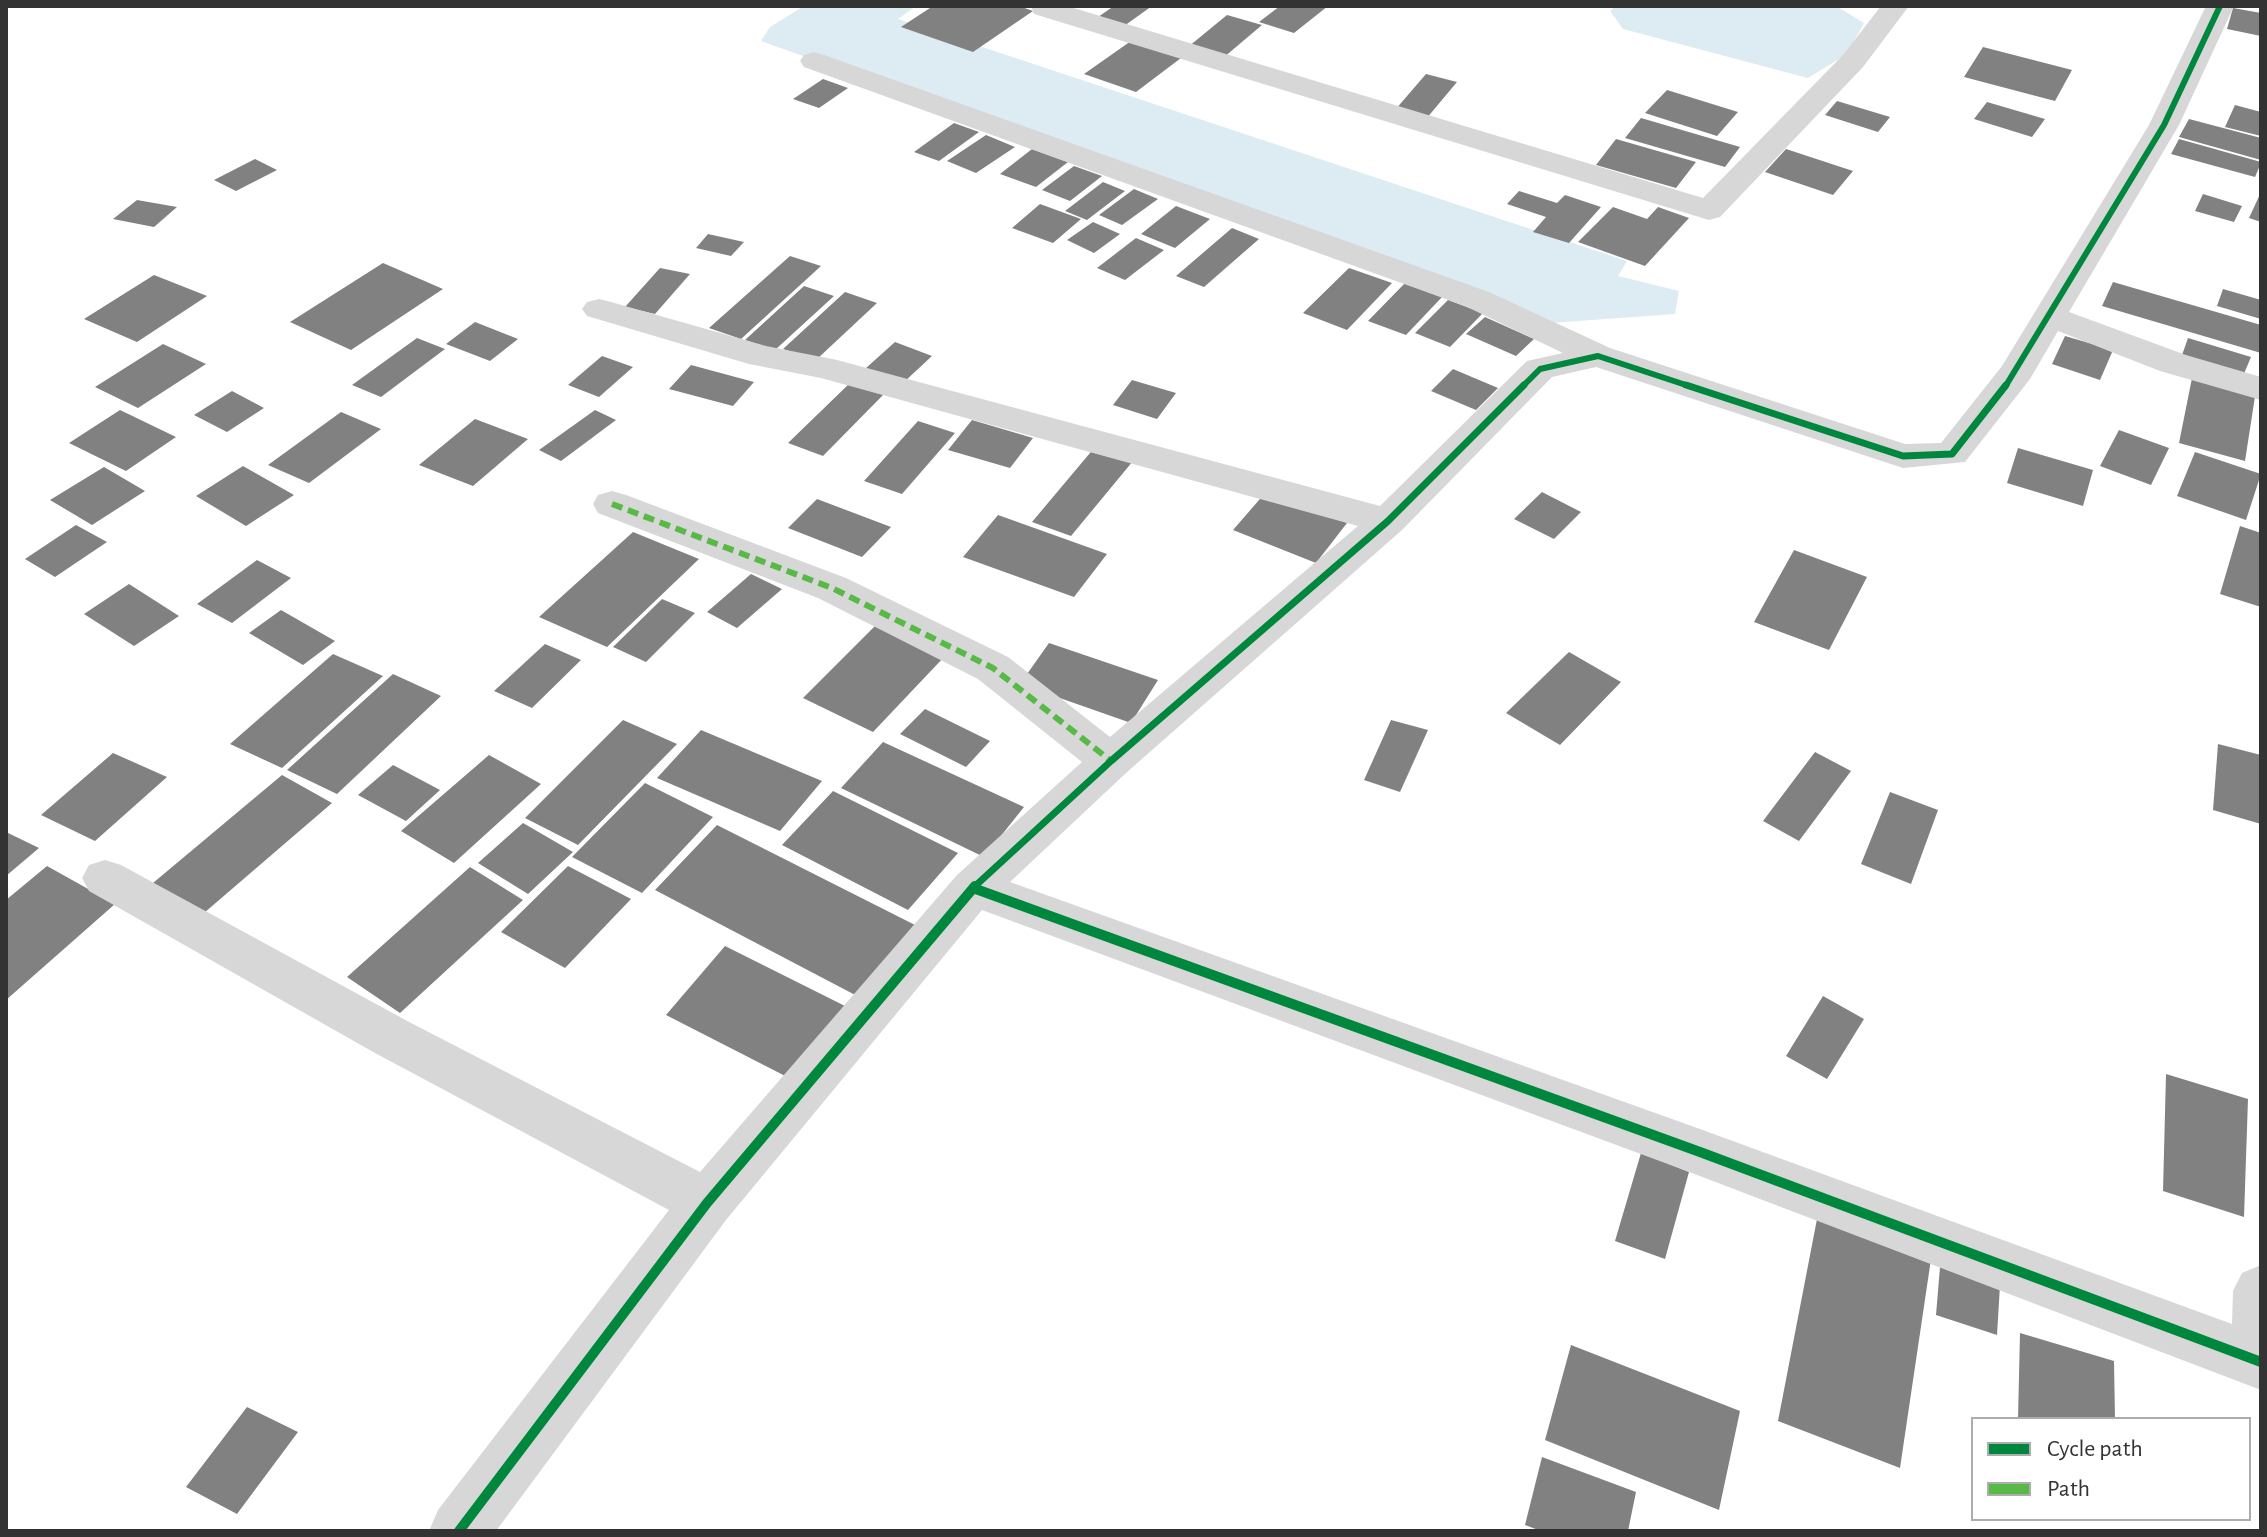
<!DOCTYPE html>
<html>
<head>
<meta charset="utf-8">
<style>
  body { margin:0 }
  #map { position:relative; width:2267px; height:1537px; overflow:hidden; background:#fff; font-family:"Alegreya Sans",sans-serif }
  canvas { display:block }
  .frame { position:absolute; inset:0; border:8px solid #333; pointer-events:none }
  .legend { position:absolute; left:1971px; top:1417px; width:280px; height:104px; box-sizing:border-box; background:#fff; border:2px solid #adadad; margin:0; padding:10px 14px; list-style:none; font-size:24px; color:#333 }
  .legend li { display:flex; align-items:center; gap:16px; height:40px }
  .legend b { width:40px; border:2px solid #adadad }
</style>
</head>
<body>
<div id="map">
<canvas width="2267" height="1537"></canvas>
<div class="frame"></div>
<ul class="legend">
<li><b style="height:10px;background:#00873e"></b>Cycle path</li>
<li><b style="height:10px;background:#58b947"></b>Path</li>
</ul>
</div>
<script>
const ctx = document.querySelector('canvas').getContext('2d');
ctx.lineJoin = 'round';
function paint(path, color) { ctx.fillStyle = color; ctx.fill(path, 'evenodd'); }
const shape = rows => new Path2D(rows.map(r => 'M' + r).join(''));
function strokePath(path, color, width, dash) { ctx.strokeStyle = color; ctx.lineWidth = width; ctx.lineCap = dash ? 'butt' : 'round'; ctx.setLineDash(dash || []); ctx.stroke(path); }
const water = shape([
  [804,6,916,6,898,19,1627,261,1618,276,1679,291,1675,314,1550,323,761,41,770,27],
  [1616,6,1836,6,1864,23,1847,54,1808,78,1623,29,1610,11]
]);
const building = shape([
  [933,6,1019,6,1033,11,973,52,901,27],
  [1114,6,1152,6,1124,26,1098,17],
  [1280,6,1328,6,1294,33,1259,22],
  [2233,8,2261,13,2261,36,2227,29],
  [1227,15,1262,25,1223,58,1188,47],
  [1131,41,1181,58,1136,92,1084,74],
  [1983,47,2072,70,2055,101,1964,77],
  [1426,74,1457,82,1426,119,1395,110],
  [823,79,848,88,819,108,793,99],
  [1667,90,1738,112,1717,136,1645,113],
  [1837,101,1890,117,1878,132,1825,115],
  [1987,102,2045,119,2032,137,1974,119],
  [2235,105,2261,112,2261,136,2225,127],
  [1641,118,1740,147,1725,167,1625,138],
  [2189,119,2261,138,2261,160,2179,137],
  [954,123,979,132,939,161,914,152],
  [986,135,1015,147,976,173,947,161],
  [1616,139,1696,162,1676,188,1596,165],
  [2179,139,2261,162,2261,163,2255,177,2171,154],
  [1032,149,1068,162,1036,187,1000,174],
  [1786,149,1853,171,1833,195,1765,172],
  [255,159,277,170,236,191,214,180],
  [1074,166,1102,176,1070,201,1042,190],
  [1103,182,1125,191,1087,220,1065,211],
  [1134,189,1158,199,1122,225,1099,215],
  [1519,191,1557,203,1565,195,1601,207,1569,243,1533,232,1546,217,1507,204],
  [2261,192,2261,222,2249,218],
  [2203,194,2242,206,2234,222,2195,211],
  [137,200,177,207,154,227,113,219],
  [1040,204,1081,219,1053,243,1012,228],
  [1176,206,1210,219,1175,248,1141,234],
  [1613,207,1647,219,1658,207,1689,218,1645,266,1578,242],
  [1093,222,1120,234,1094,253,1067,240],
  [1232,228,1259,239,1204,287,1176,276],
  [708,234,744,242,731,256,696,248],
  [1136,238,1164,250,1125,280,1097,268],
  [790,256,821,266,741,339,709,328],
  [383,263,443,289,351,350,290,322],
  [660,268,690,274,655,314,625,307],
  [1349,268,1392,283,1347,330,1303,313],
  [154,275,207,296,137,342,84,319],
  [1406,282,1443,296,1406,335,1368,321],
  [2113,282,2261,325,2261,353,2102,306],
  [804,286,834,296,775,350,745,340],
  [2223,289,2261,300,2261,319,2217,306],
  [845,292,877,303,816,360,783,349],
  [1448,300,1483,313,1450,347,1415,333],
  [1485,317,1534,339,1516,356,1466,334],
  [475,322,518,339,490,361,446,344],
  [2065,336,2113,350,2100,380,2052,364],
  [417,338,445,349,381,397,352,385],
  [2188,338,2251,357,2243,376,2181,358],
  [895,342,932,356,904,382,866,368],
  [163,344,206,364,138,408,95,387],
  [602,356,633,367,599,397,568,385],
  [691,365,754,382,733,406,669,389],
  [1453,369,1498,388,1476,410,1431,391],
  [2193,373,2256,390,2245,461,2179,443],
  [1132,380,1176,393,1157,419,1113,405],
  [850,383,884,394,823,456,788,443],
  [232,391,264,408,227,432,194,415],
  [120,410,176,437,126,471,69,443],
  [595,410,616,420,561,461,539,450],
  [341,412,381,429,309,483,268,465],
  [475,419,528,439,473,486,419,465],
  [972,420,1033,438,1010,468,948,450],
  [918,421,955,433,902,494,864,481],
  [2119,430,2169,448,2151,485,2100,466],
  [1095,447,1133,461,1071,536,1032,522],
  [2018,448,2093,470,2083,506,2007,483],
  [2195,452,2261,474,2246,520,2177,496],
  [243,466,294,495,246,526,196,496],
  [104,467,145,491,92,525,50,500],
  [1266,492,1347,523,1316,563,1233,530],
  [1542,492,1581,512,1554,539,1514,519],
  [817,499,891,527,862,557,788,528],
  [998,515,1107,554,1074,597,963,557],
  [76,525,107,542,55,577,25,559],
  [2240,526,2261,533,2261,607,2220,594],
  [633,532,699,559,607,647,539,617],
  [1794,550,1867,577,1829,650,1754,622],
  [257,560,291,578,232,623,197,604],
  [751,574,782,589,737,628,707,612],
  [129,584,179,616,134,646,84,614],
  [662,599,695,613,646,662,613,647],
  [281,610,335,641,303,665,249,633],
  [877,624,946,655,873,732,803,698],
  [1049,643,1158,680,1131,723,1020,684],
  [545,644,581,660,532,708,494,691],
  [1569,652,1621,682,1560,745,1506,713],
  [333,654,383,676,282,768,230,744],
  [393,674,441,696,337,794,287,770],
  [925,709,990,741,966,767,900,734],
  [623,720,677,744,578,845,525,818],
  [1391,720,1428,730,1400,792,1364,780],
  [701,730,822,781,780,831,657,778],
  [883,742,1024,807,984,857,841,788],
  [2218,744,2261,755,2261,824,2213,810],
  [1815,752,1851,771,1799,841,1763,821],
  [113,753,167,777,95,841,41,815],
  [489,755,541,784,454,863,401,831],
  [393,765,440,790,406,821,358,795],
  [282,775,332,803,197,919,147,888],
  [645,783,713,817,642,893,572,857],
  [833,791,958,853,908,910,782,845],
  [1890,792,1938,810,1911,884,1861,864],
  [523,823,573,852,528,894,478,863],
  [717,825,917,926,859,997,655,890],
  [6,832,39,848,6,876],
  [47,866,115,904,6,1000,6,900],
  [568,866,631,899,565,968,501,932],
  [470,867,523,900,400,1013,347,977],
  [725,946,851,1009,795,1081,666,1015],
  [1823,996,1864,1019,1827,1079,1786,1056],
  [2166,1074,2248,1099,2244,1217,2163,1191],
  [1641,1153,1689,1172,1665,1259,1615,1241],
  [1817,1219,1931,1259,1900,1468,1778,1421],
  [1940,1267,2000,1285,1997,1335,1936,1315],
  [2020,1333,2114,1361,2115,1419,2018,1419],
  [1571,1345,1740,1411,1719,1510,1545,1440],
  [247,1407,298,1432,237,1514,186,1487],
  [1542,1457,1636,1492,1628,1531,1541,1531,1525,1525]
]);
const minor = shape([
  [1031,6,1067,6,1703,198,1843,55,1881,6,1909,6,1863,67,1720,217,1709,220,1034,14,1031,6],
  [2206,6,2234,6,2179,125,2069,312,2186,355,2261,377,2261,400,2160,371,2058,331,2030,379,1965,462,1903,468,1596,367,1552,377,1402,530,1126,773,1010,882,1700,1129,2232,1324,2233,1291,2242,1273,2261,1265,2261,1390,1684,1170,982,910,726,1220,496,1531,429,1531,438,1510,669,1210,375,1053,89,891,82,878,89,865,105,860,121,865,411,1023,700,1172,957,875,1082,762,978,679,818,598,598,513,593,504,598,495,612,491,626,495,846,578,1008,657,1110,737,1358,526,821,378,749,364,587,316,582,309,587,302,599,299,611,302,766,346,837,360,1380,506,1527,361,1563,353,1465,306,804,67,800,61,804,55,814,52,824,55,1489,292,1610,348,1905,444,1941,443,2002,366,2149,125,2206,6]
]);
const quiet = shape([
  [612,504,832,588,993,668,1111,761]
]);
const cyclewayFar2 = shape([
  [1522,387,1540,369,1598,356,1692,387],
  [2005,387,2164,125,2220,6]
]);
const cyclewayFar1 = shape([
  [1686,385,1903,456,1952,454,2006,385],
  [973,888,1111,761,1388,521,1524,385]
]);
const cycleway = shape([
  [973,888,1700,1152,2261,1362],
  [459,1531,707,1203,975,886]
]);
paint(water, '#ddebf3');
paint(building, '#818181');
paint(minor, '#d7d7d7');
strokePath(quiet, '#58b947', 6, [11, 6]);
strokePath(cyclewayFar2, '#00873e', 6);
strokePath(cyclewayFar1, '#00873e', 7);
strokePath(cycleway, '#00873e', 10);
</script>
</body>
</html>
